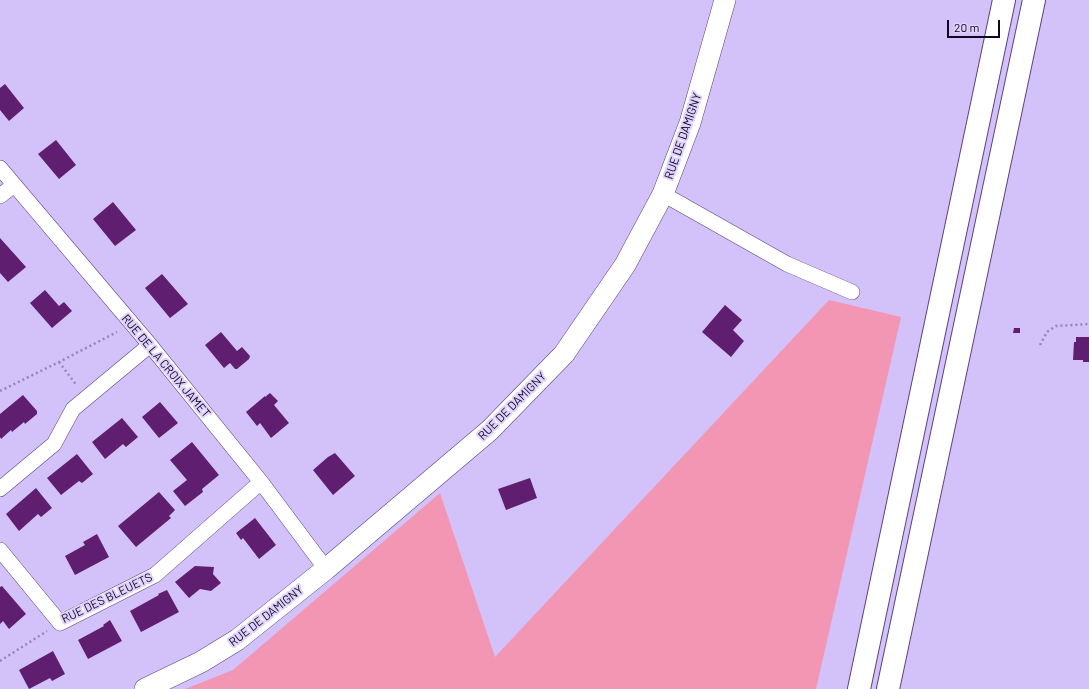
<!DOCTYPE html>
<html>
<head>
<meta charset="utf-8">
<style>
  body { margin:0 }
  #map { position:relative; width:1089px; height:689px; overflow:hidden; background:#d3c1fa; font-family:Barlow,sans-serif }
  canvas { display:block }
  .scale { position:absolute; left:947px; top:20px; width:53px; height:18px; box-sizing:border-box; border:2px solid #110720; border-top:0; padding-left:5px; font-size:12px; line-height:14px; white-space:nowrap; color:#110720; -webkit-text-stroke:3px #ded1fc; paint-order:stroke }
</style>
</head>
<body>
<div id="map">
<canvas width="1089" height="689"></canvas>
<div class="scale">20 m</div>
</div>
<script>
const ctx = document.querySelector('canvas').getContext('2d');
ctx.lineJoin = 'round';
function paint(path, color) { ctx.fillStyle = color; ctx.fill(path, 'evenodd'); }
const shape = rows => new Path2D(rows.map(r => 'M' + r).join(''));
function strokePath(path, color, width, dash) { ctx.strokeStyle = color; ctx.lineWidth = width; ctx.lineCap = dash ? 'butt' : 'round'; ctx.setLineDash(dash || []); ctx.stroke(path); }
function write(font, color, halo, rows, align = 'center') {
  ctx.font = font + ' Barlow,sans-serif'; ctx.lineWidth = 4; ctx.setLineDash([]); ctx.textBaseline = 'middle'; ctx.strokeStyle = halo; ctx.fillStyle = color; for (const [text, x, y, turn = 0] of rows) {
    ctx.save(); ctx.translate(x, y); ctx.rotate((+turn || 0) * Math.PI / 180); ctx.textAlign = isNaN(turn) ? turn : align; if (halo) ctx.strokeText(text, 0, 0); ctx.fillText(text, 0, 0); ctx.restore();
  }
}
const green = shape([
  [829,300,901,317,816,689,185,689,233,670,440,493,495,657]
]);
const building = shape([
  [5,84,24,108,9,121,0,110,0,88],
  [56,140,76,165,59,179,38,154],
  [113,202,136,230,115,246,93,219],
  [0,238,26,267,8,282,0,273],
  [162,274,188,304,170,318,145,288],
  [45,290,59,306,64,302,72,311,52,328,30,303],
  [725,305,742,320,733,330,744,341,731,357,702,332],
  [1014,328,1020,328,1020,333,1013,333],
  [221,332,237,351,242,347,250,356,249,359,237,369,235,369,230,363,224,368,205,345],
  [1076,337,1089,337,1089,362,1083,362,1083,360,1073,360,1074,342,1076,342],
  [270,393,278,401,274,405,289,423,271,438,260,423,257,426,246,412,265,396,265,397],
  [23,395,37,411,37,414,25,424,24,422,12,432,11,430,1,439,0,437,0,414],
  [160,402,178,423,159,438,142,417],
  [122,418,138,437,126,447,123,444,105,459,92,442],
  [192,442,219,475,202,489,203,492,185,506,173,491,187,480,170,460],
  [335,453,355,476,333,495,313,470,328,457],
  [77,454,93,474,82,483,79,481,61,495,47,478],
  [530,478,537,498,506,510,498,489],
  [36,488,52,508,41,517,38,514,19,531,6,514],
  [159,492,175,510,169,516,171,518,136,547,118,526],
  [255,518,276,545,259,559,243,538,241,540,236,533],
  [97,534,109,557,75,575,65,556,85,545,83,542],
  [195,566,214,567,213,574,221,583,211,591,200,589,189,598,175,582],
  [2,586,26,614,9,629,3,621,0,624,0,587],
  [167,590,179,612,141,632,130,611,159,595,158,594],
  [110,620,122,641,88,659,78,640,104,626,103,625],
  [53,651,65,674,52,681,50,678,29,689,19,670]
]);
const path = shape([
  [1040,345,1047,332,1056,326,1089,324],
  [59,362,77,386],
  [0,391,59,362,117,332],
  [0,661,47,631]
]);
const street = shape([
  [0,168,150,345,261,482,326,569],
  [663,194,787,264,852,292],
  [0,196,14,185],
  [0,489,54,444,73,409,150,345],
  [0,550,60,623,155,575,261,482]
]);
const secondary = shape([
  [145,689,201,662,237,640,326,569,490,430,564,354,625,265,663,194,690,123,725,0]
]);
const highway = shape([
  [859,689,1004,0],
  [888,689,1034,0]
]);
const streetNames = [
  ["RUE DE DAMIGNY",683,136,-71],
  ["RUE DE LA CROIX JAMET",166,366,50],
  ["RUE DE DAMIGNY",512,406,-45],
  ["RUE DES BLEUETS",107,598,-26],
  ["RUE DE DAMIGNY",266,616,-38]
];
paint(green, '#f296b4');
paint(building, '#5f1e6f');
strokePath(street, '#5a4481', 16);
strokePath(secondary, '#5a4481', 22);
strokePath(highway, '#5a4481', 24);
strokePath(path, '#9485b3', 2.5, [2, 3]);
strokePath(street, '#fff', 15);
strokePath(secondary, '#fff', 21);
strokePath(highway, '#fff', 22);
write('12px', '#110720', '#ded1fc', streetNames);
</script>
</body>
</html>
